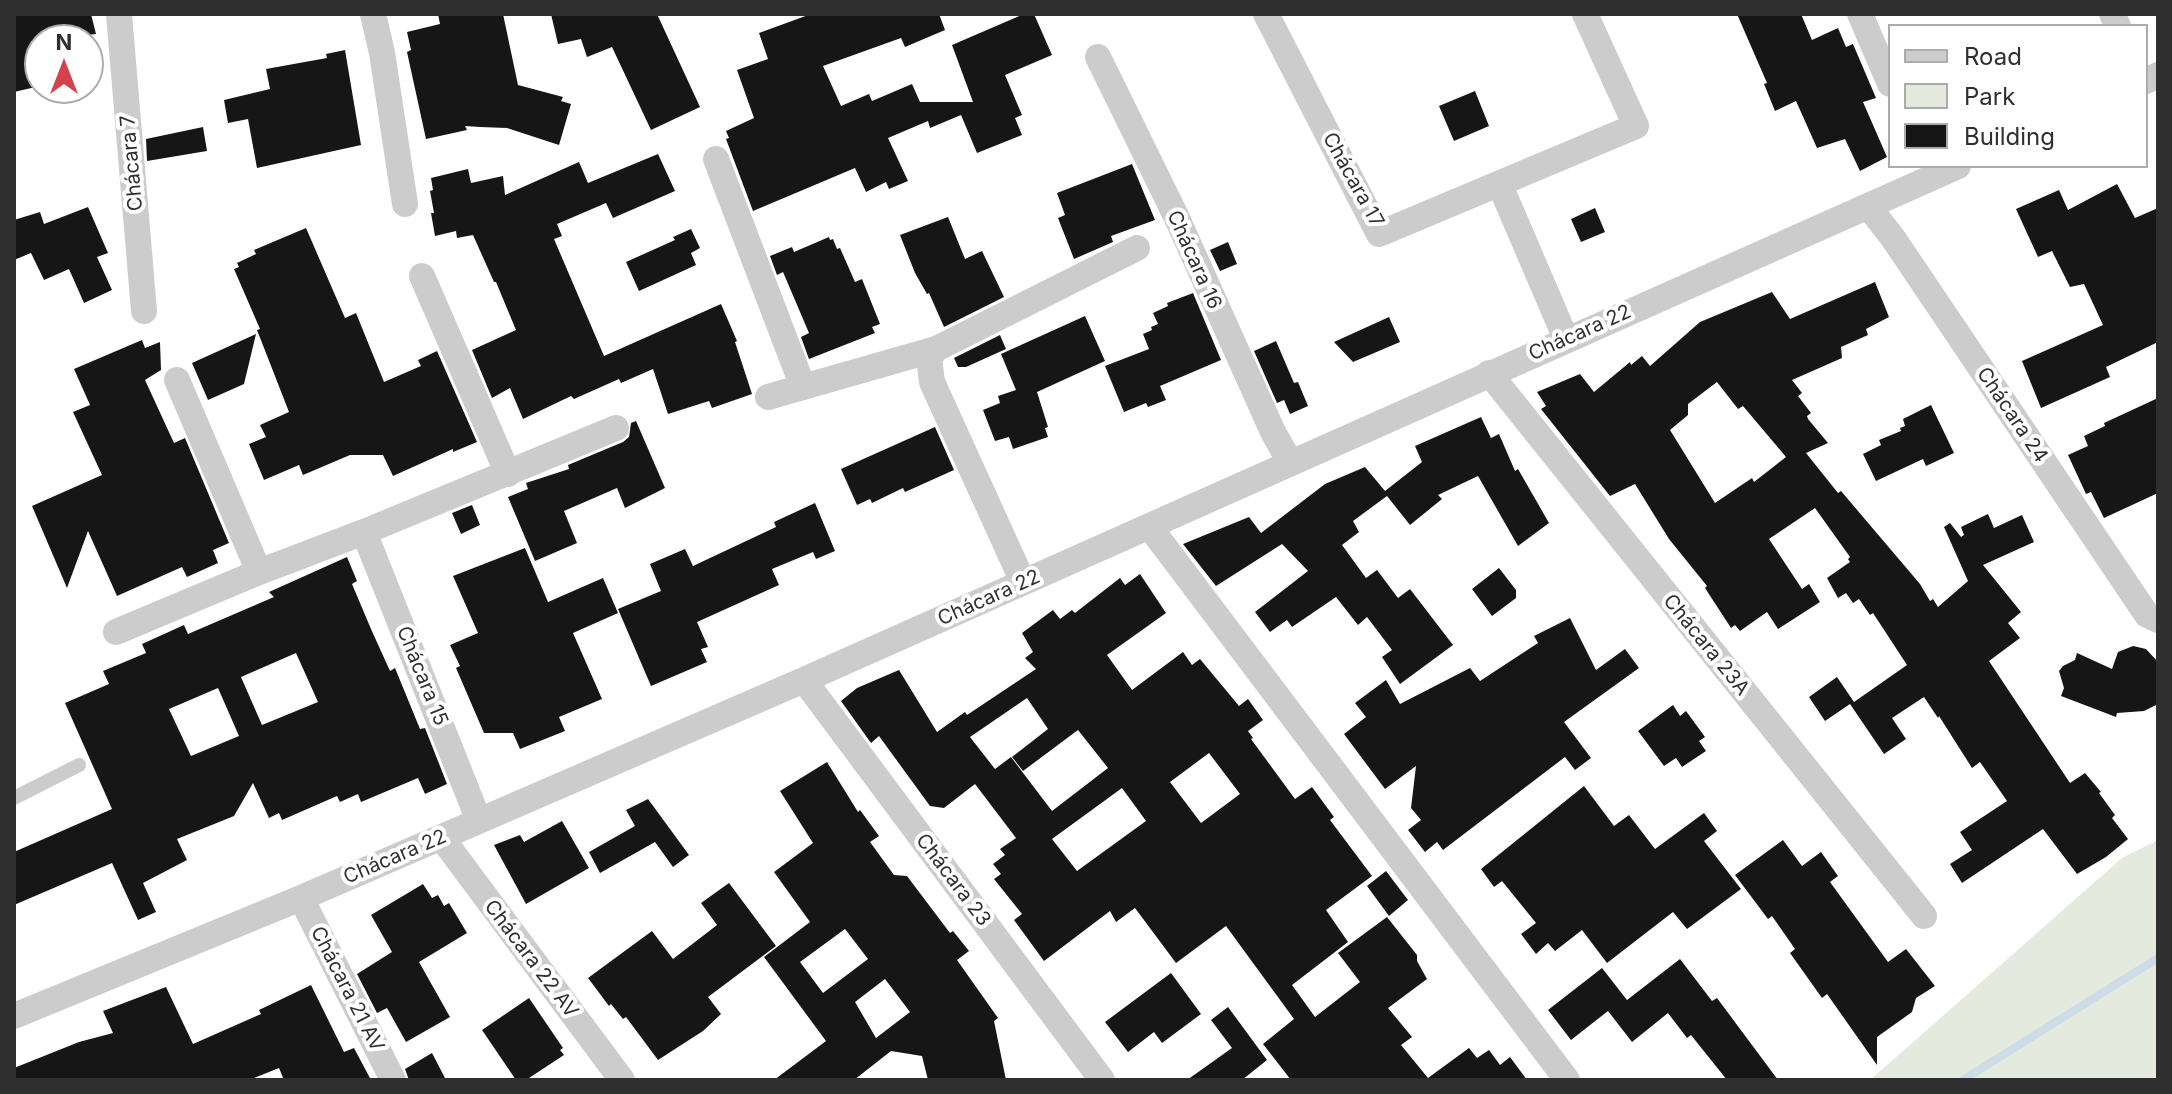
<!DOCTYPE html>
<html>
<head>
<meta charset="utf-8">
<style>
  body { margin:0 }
  #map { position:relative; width:2172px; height:1094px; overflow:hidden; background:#fff; font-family:Inter,sans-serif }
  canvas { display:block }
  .frame { position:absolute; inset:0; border:16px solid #2f2f2f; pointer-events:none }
  .legend { position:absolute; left:1888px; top:24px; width:260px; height:144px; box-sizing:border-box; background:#fff; border:2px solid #acacac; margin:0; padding:10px 14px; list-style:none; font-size:24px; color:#2f2f2f }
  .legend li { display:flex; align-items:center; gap:16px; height:40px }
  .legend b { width:40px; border:2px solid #acacac }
  .north { position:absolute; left:24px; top:24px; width:80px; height:80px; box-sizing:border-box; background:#fff; border:2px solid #acacac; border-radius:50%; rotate:0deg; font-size:22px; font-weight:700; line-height:32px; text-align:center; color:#2f2f2f }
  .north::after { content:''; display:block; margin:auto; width:28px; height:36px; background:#d4434b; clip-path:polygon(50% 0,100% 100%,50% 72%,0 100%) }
</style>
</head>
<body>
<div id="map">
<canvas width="2172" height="1094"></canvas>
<div class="frame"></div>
<ul class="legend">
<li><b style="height:10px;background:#ccc"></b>Road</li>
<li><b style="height:22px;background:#e4eade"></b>Park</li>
<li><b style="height:22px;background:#161616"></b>Building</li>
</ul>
<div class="north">N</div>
</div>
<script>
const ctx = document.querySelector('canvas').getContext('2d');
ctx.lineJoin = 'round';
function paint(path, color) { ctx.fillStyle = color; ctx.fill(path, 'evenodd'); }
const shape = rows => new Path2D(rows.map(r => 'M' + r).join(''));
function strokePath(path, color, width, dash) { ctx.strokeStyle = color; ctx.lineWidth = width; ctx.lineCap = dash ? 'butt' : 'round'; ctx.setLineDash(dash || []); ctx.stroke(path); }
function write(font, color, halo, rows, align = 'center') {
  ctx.font = font + ' Inter,sans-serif'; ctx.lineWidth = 8; ctx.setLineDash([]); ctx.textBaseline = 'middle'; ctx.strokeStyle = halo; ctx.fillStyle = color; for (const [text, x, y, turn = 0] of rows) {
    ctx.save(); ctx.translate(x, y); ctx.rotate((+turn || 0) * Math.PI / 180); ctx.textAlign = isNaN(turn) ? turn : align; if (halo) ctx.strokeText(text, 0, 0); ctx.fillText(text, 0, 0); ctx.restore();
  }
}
const green = shape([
  [2158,840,2158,1080,1870,1080,2122,858]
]);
const stream = shape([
  [1963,1080,2158,958]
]);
const building = shape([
  [23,14,91,14,96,34,88,35,90,40,40,40,40,86,14,92,14,16],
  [438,14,503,14,518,85,563,97,561,101,571,104,559,145,507,128,480,127,465,126,467,130,426,139,407,52,411,50,407,32,440,24],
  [551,14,657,14,700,107,651,130,612,47,587,57,581,39,558,44],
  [811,14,939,14,945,30,905,47,901,38,823,66,841,106,869,94,872,101,912,84,920,102,973,102,952,45,1024,14,1034,14,1052,55,1005,75,1022,115,1015,118,1022,135,977,153,961,115,930,128,928,121,888,138,908,181,889,189,886,182,866,192,855,168,753,211,726,139,729,138,726,131,754,118,737,70,768,59,759,33],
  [1737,14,1801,14,1812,40,1838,28,1846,47,1853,44,1876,98,1863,102,1887,157,1860,171,1845,139,1817,148,1796,101,1775,111,1764,84,1767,83],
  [345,50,361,145,257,168,248,119,228,123,224,100,270,89,266,69,327,58,326,54],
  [1475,91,1489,126,1454,141,1439,106],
  [203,127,207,151,147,161,146,139],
  [658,154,675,191,613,218,606,203,557,224,562,236,554,239,604,356,721,304,737,341,735,342,752,394,712,408,709,401,668,414,653,369,621,383,619,379,574,399,571,396,523,419,510,388,492,398,472,350,516,330,496,282,494,282,473,235,457,238,456,231,435,236,431,213,434,213,430,191,433,190,431,178,468,169,471,183,503,176,505,195,579,162,588,183],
  [1132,164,1155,220,1111,236,1113,242,1074,259,1058,218,1065,215,1057,193],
  [2117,184,2135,218,2158,208,2158,342,2106,367,2110,377,2041,408,2022,361,2103,325,2084,284,2070,287,2052,251,2038,257,2016,209,2059,190,2068,210],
  [88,207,108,253,97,257,112,290,84,303,69,269,44,280,31,253,14,260,14,220,40,212,44,224],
  [1595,208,1605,232,1581,242,1571,219],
  [948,217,965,259,982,251,1004,297,944,327,929,293,927,294,915,273,900,235],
  [306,228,345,318,356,313,384,382,421,366,418,360,437,351,477,442,453,452,453,449,393,476,383,455,350,455,303,475,299,465,264,480,249,444,266,437,260,425,289,412,257,330,260,329,234,269,239,267,237,263,256,254,254,250],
  [691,229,700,248,691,253,696,265,639,291,626,262,675,240,673,237],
  [829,237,830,240,833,239,837,249,840,248,855,282,862,279,880,324,872,327,875,333,809,359,801,337,809,333,783,272,777,275,770,256,792,247,794,252],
  [1228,242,1237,264,1220,271,1210,250],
  [1875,282,1889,317,1866,329,1868,335,1841,347,1842,358,1792,380,1802,393,1798,396,1811,413,1807,416,1808,419,1828,443,1806,453,1838,493,1841,491,1920,584,1930,601,1933,599,1938,607,1968,581,1944,527,1950,523,1961,537,1964,535,1961,527,1988,514,1994,528,2022,515,2034,542,1983,565,2021,612,2008,623,2020,638,1989,661,2070,783,2085,773,2101,792,2099,793,2115,815,2112,818,2128,839,2106,857,2077,874,2043,829,1962,883,1950,864,1972,850,1960,832,2007,801,1980,762,1972,768,1939,716,1938,718,1924,697,1892,718,1906,739,1884,754,1850,704,1825,721,1809,697,1837,677,1854,702,1907,665,1873,613,1870,615,1859,599,1853,603,1846,593,1838,598,1827,578,1850,562,1848,559,1850,557,1815,508,1769,539,1802,589,1809,584,1820,602,1778,629,1767,612,1740,631,1735,625,1731,628,1705,588,1707,586,1669,539,1635,484,1610,496,1541,409,1546,406,1537,392,1580,374,1594,392,1630,362,1631,365,1642,356,1650,366,1700,322,1772,292,1790,319],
  [1717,382,1738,409,1743,406,1786,457,1754,482,1752,478,1715,503,1670,430,1688,415,1688,404],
  [1193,293,1221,360,1160,386,1166,400,1148,407,1146,403,1124,412,1105,366,1149,349,1143,334,1152,330,1151,327,1158,324,1153,313,1168,306,1167,303],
  [1085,316,1105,361,1037,392,1048,427,1045,428,1048,437,1013,449,1009,437,995,441,983,410,1000,403,998,396,1016,390,1001,354],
  [1389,317,1400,342,1353,362,1334,342],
  [256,334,244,384,208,400,192,363],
  [1000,335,1006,349,966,367,958,367,954,358],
  [142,340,145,348,160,342,161,370,145,380,174,443,185,438,229,543,213,550,218,563,187,577,182,567,117,596,88,531,67,588,32,506,102,475,73,412,90,405,74,369],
  [1276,341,1294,383,1298,382,1308,406,1290,414,1284,400,1277,403,1254,351],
  [2158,398,2158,493,2104,518,2091,492,2086,494,2068,455,2088,446,2084,436,2105,426,2104,423],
  [1931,405,1954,453,1926,466,1923,459,1876,481,1863,454,1881,445,1879,440,1901,431,1900,428,1905,426,1903,419],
  [1481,417,1491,438,1499,434,1515,471,1518,469,1549,523,1518,546,1478,476,1438,495,1442,499,1410,525,1387,496,1353,521,1359,532,1342,545,1366,578,1377,570,1398,598,1410,589,1453,645,1400,684,1382,657,1392,650,1367,617,1358,625,1336,597,1292,627,1287,620,1270,632,1255,612,1308,571,1282,544,1216,586,1183,544,1249,517,1261,533,1325,484,1365,467,1385,491,1422,462,1415,446],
  [636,421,665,488,625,508,617,488,564,511,577,543,535,561,508,497,528,489,526,483,569,469,568,465,623,442,629,437,631,423],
  [935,427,954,470,905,492,903,488,872,503,870,499,857,505,841,469],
  [815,503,835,551,816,559,813,552,772,569,779,585,697,622,708,647,701,649,707,662,651,686,618,609,661,591,650,564,685,549,693,566,776,527,774,522],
  [472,505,480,525,461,534,452,513],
  [525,548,548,602,603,578,618,613,573,633,602,699,559,717,565,731,520,749,513,733,484,733,456,668,460,666,450,645,478,633,453,576],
  [347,557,357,581,352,584,371,629,390,671,395,668,420,729,425,728,447,784,425,794,418,778,361,802,358,794,340,802,337,796,282,820,279,813,269,818,253,783,234,816,177,839,187,860,143,883,156,912,138,920,112,863,14,905,14,852,112,809,65,703,109,684,103,671,146,653,142,644,184,625,188,634,274,597,269,592],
  [296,653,318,702,262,725,241,677],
  [218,688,239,736,191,756,169,709],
  [1499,568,1516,590,1516,598,1492,616,1472,589],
  [1140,574,1166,613,1107,655,1132,690,1183,652,1192,665,1200,659,1239,706,1248,699,1263,720,1248,731,1253,738,1251,739,1295,799,1312,787,1334,817,1330,820,1372,876,1326,910,1348,942,1292,985,1315,1017,1360,982,1338,953,1387,917,1417,955,1417,961,1427,979,1388,1008,1412,1037,1401,1045,1428,1078,1469,1048,1477,1058,1489,1050,1500,1065,1510,1057,1527,1080,1291,1080,1263,1044,1294,1019,1226,926,1176,963,1135,908,1116,922,1110,911,1044,961,1014,920,1022,914,994,879,1001,874,993,864,1005,855,1000,849,1016,838,975,784,944,808,930,806,879,736,871,743,841,701,857,688,899,670,937,732,965,712,967,715,1036,669,1025,658,1033,652,1022,633,1053,610,1060,619,1072,610,1075,613,1120,578,1125,585],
  [1027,698,1048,729,1012,757,1023,771,1078,730,1108,768,1052,811,1011,757,995,769,970,737],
  [1209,753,1240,794,1201,823,1170,782],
  [1122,788,1146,821,1077,871,1052,839],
  [1570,618,1596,670,1625,649,1639,668,1564,722,1591,758,1575,770,1565,757,1443,850,1437,842,1425,852,1408,830,1421,820,1411,808,1416,766,1385,789,1344,734,1366,717,1355,703,1386,680,1400,704,1470,668,1480,681,1538,643,1534,636],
  [2133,646,2146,649,2158,662,2158,704,2144,711,2117,713,2116,717,2061,696,2064,688,2059,671,2063,666,2075,660,2077,653,2112,669,2118,652],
  [1673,705,1680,716,1686,711,1705,737,1699,741,1706,751,1682,767,1676,758,1664,766,1638,731],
  [827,762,858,812,860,810,879,836,870,842,894,875,907,876,950,933,953,931,969,951,957,960,998,1018,994,1021,1006,1080,928,1080,922,1056,891,1051,854,1080,774,1080,826,1041,764,957,810,922,774,872,813,843,780,791],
  [845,929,868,959,823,993,800,962],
  [885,979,910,1012,876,1038,855,1002],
  [1584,786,1614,826,1629,815,1655,849,1704,813,1717,831,1704,841,1741,889,1687,929,1673,912,1607,963,1582,930,1555,951,1548,943,1536,954,1521,934,1536,923,1502,881,1494,887,1481,869],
  [648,799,689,855,673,867,655,842,600,873,589,852,635,826,626,810],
  [562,821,589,868,526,904,494,845,520,835,524,842],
  [1783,840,1802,866,1821,852,1838,876,1830,882,1888,962,1906,949,1935,986,1916,998,1912,1012,1877,1037,1877,1065,1827,994,1822,998,1790,953,1795,949,1772,916,1768,919,1735,875],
  [1386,871,1408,900,1389,916,1367,886],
  [729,883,776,946,708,997,721,1014,703,1031,658,1060,626,1017,623,1019,611,1004,609,1006,588,978,652,931,673,959,717,925,701,903],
  [423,884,432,898,438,895,444,906,449,903,467,933,419,962,450,1017,406,1042,387,1008,377,1013,357,974,392,952,371,915],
  [1680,959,1712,1001,1717,998,1778,1080,1727,1080,1691,1035,1687,1038,1668,1013,1632,1042,1608,1011,1571,1040,1548,1010,1602,968,1627,1000],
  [1171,973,1201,1014,1162,1043,1154,1032,1128,1052,1105,1022],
  [311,985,344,1052,354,1048,371,1080,284,1080,279,1068,249,1080,14,1080,14,1068,79,1042,113,1033,103,1011,166,987,193,1044,261,1014,259,1010],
  [529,998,563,1048,560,1050,564,1055,526,1080,516,1080,482,1030],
  [1228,1007,1267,1060,1242,1080,1187,1080,1232,1048,1211,1020],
  [432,1053,446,1080,409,1080,405,1069]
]);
const service = shape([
  [14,798,79,765]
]);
const minor = shape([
  [119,14,144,311],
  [373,14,382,53,405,204],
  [1266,14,1379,234,1636,126,1585,14],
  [1860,14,1890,84],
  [2112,14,2118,26],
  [1098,57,1176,216,1273,432,1290,462],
  [2146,81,2158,75],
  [716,159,803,387],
  [1500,185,1566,339],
  [1868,206,1893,238,2147,615,2158,620],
  [422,276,508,474],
  [1489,373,1924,916],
  [177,380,259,572],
  [768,397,936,349],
  [1149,526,1567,1080],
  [364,532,616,428],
  [1023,582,932,382,929,358,936,349,1137,248],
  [116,632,259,572,364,532,479,821],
  [804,680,1102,1080],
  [441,837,622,1080],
  [301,898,393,1080],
  [14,1016,301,898,804,680,1958,166]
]);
const streetNames = [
  ["Chácara 7",132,163,-95],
  ["Chácara 17",1353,180,61],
  ["Chácara 16",1194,260,66],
  ["Chácara 22",1580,333,-24],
  ["Chácara 24",2012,415,56],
  ["Chácara 22",989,598,-24],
  ["Chácara 23A",1706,645,51],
  ["Chácara 15",422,676,68],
  ["Chácara 22",395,857,-23],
  ["Chácara 23",953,880,53],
  ["Chácara 22 AV",531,959,53],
  ["Chácara 21 AV",347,989,63]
];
paint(green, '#e4eade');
strokePath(stream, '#ccdde8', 8);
paint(building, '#161616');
strokePath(service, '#ccc', 14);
strokePath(minor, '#ccc', 26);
write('20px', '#2f2f2f', '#fff', streetNames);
</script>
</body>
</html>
